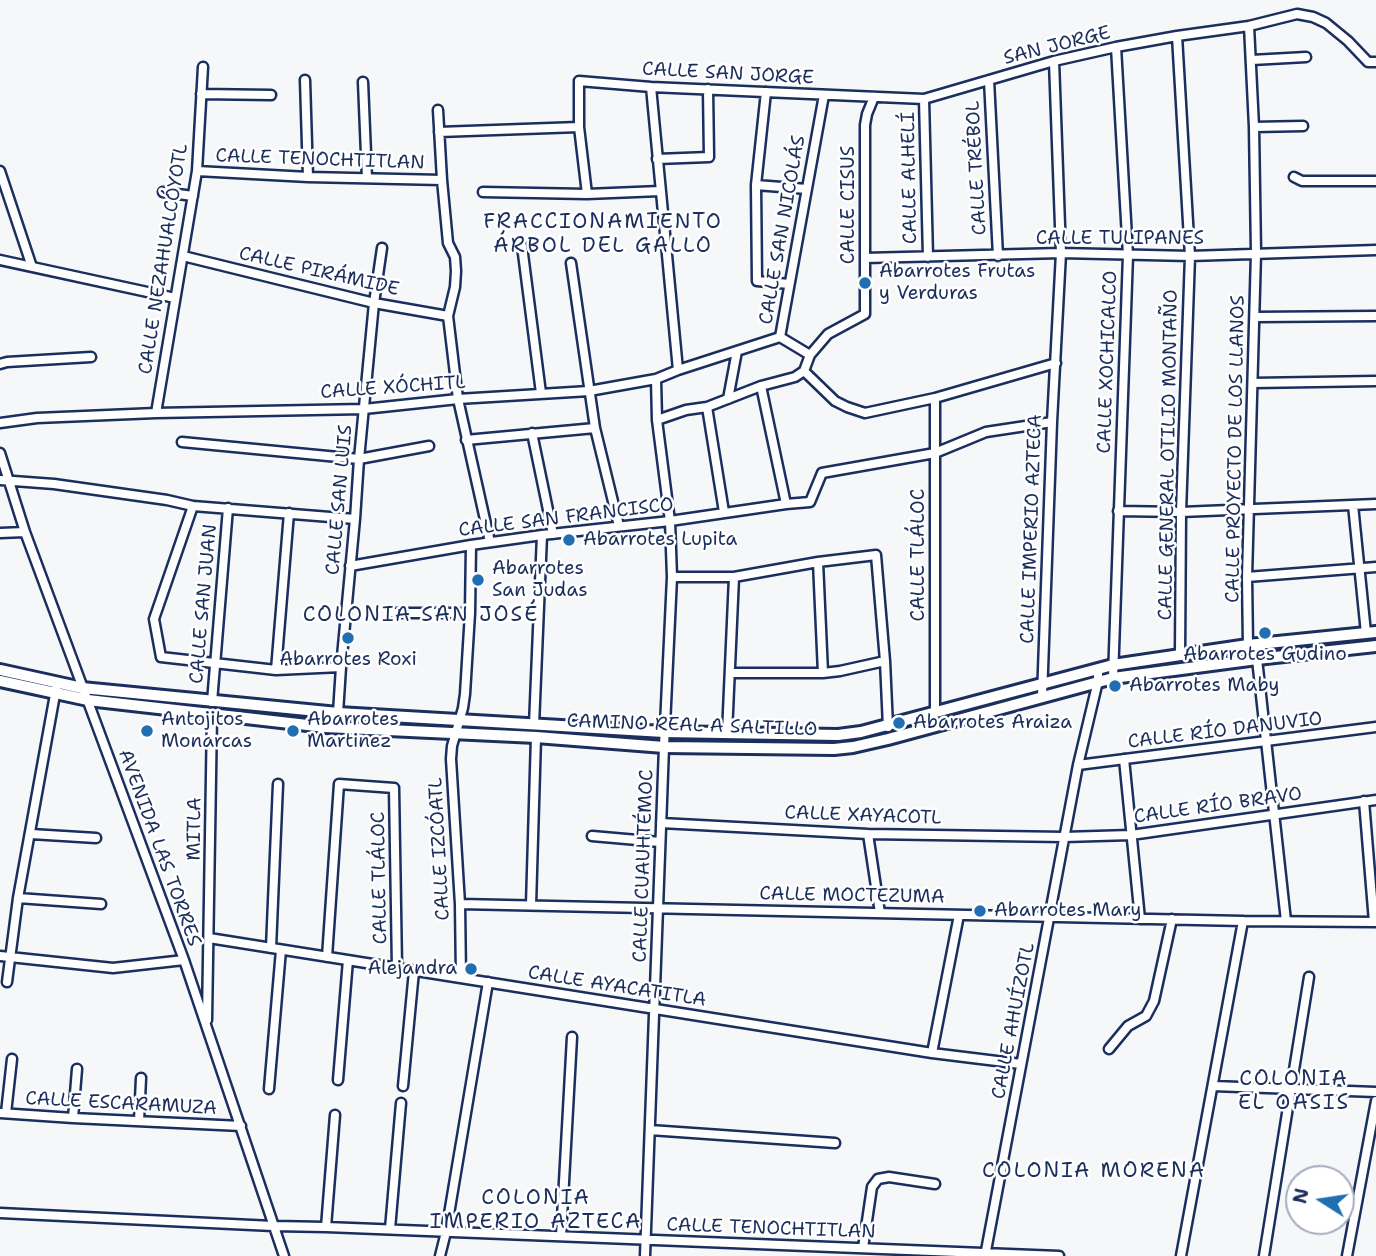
<!DOCTYPE html>
<html>
<head>
<meta charset="utf-8">
<style>
  body { margin:0 }
  #map { position:relative; width:1376px; height:1256px; overflow:hidden; background:#f6f7f9; font-family:"Shantell Sans",sans-serif }
  canvas { display:block }
  .north { position:absolute; left:1285px; top:1165px; width:70px; height:70px; box-sizing:border-box; background:#fff; border:2px solid #a4acbf; border-radius:50%; rotate:282deg; font-size:19px; font-weight:700; line-height:28px; text-align:center; color:#1b2f5e }
  .north::after { content:''; display:block; margin:auto; width:24px; height:32px; background:#1f6fb2; clip-path:polygon(50% 0,100% 100%,50% 72%,0 100%) }
</style>
</head>
<body>
<div id="map">
<canvas width="1376" height="1256"></canvas>
<div class="north">N</div>
</div>
<script>
const ctx = document.querySelector('canvas').getContext('2d');
ctx.lineJoin = 'round';
const shape = rows => new Path2D(rows.map(r => 'M' + r).join(''));
function strokePath(path, color, width, dash) { ctx.strokeStyle = color; ctx.lineWidth = width; ctx.lineCap = dash ? 'butt' : 'round'; ctx.setLineDash(dash || []); ctx.stroke(path); }
function write(font, color, halo, rows, align = 'center') {
  ctx.font = font + ' "Shantell Sans",sans-serif'; ctx.lineWidth = 5; ctx.setLineDash([]); ctx.textBaseline = 'middle'; ctx.strokeStyle = halo; ctx.fillStyle = color; for (const [text, x, y, turn = 0] of rows) {
    ctx.save(); ctx.translate(x, y); ctx.rotate((+turn || 0) * Math.PI / 180); ctx.textAlign = isNaN(turn) ? turn : align; if (halo) ctx.strokeText(text, 0, 0); ctx.fillText(text, 0, 0); ctx.restore();
  }
}
const minor = shape([
  [1249,26,1254,127,1256,253,1247,577,1248,645,1257,659,1286,921],
  [1177,36,1190,256,1181,512,1180,655],
  [1252,60,1306,57],
  [305,80,308,177],
  [989,80,998,256],
  [363,82,367,178],
  [651,87,678,370],
  [766,92,756,185,757,281,789,284],
  [201,94,271,95],
  [924,99,928,257],
  [438,110,442,180,448,243,455,257,456,271,455,287,448,316,458,399,490,542],
  [1254,127,1303,126],
  [439,132,579,127],
  [657,159,709,157,708,89],
  [0,171,32,267],
  [197,171,308,177,442,180],
  [1294,177,1302,181,1376,181],
  [756,185,807,189],
  [163,192,193,196],
  [483,192,587,194,660,191],
  [587,194,579,127,579,81,651,87,924,99,1054,61,1116,47,1177,36,1249,26,1297,14,1313,17,1326,23,1348,41,1368,62,1376,62],
  [522,246,541,393],
  [183,256,374,303,448,316],
  [865,258,1061,253,1190,256,1376,250],
  [0,260,175,298],
  [571,263,595,428,619,526],
  [1255,317,1376,316],
  [780,337,824,95],
  [780,337,810,355],
  [0,364,7,362,91,357],
  [804,371,835,401,847,407,865,413,935,398,1056,363],
  [1253,383,1376,381],
  [761,386,786,504],
  [728,399,737,351],
  [707,407,724,512],
  [156,413,197,171,203,67],
  [657,420,686,410,707,407,761,386,795,377,804,371,810,355,828,334,865,314,865,125,867,114,874,97],
  [0,423,37,418,156,413,364,409,458,399,589,391,656,379,678,370,780,337],
  [532,433,553,534],
  [466,440,595,428],
  [182,442,359,459,429,446],
  [0,453,25,532,184,960,284,1256],
  [0,480,54,484,167,500,193,506,355,519],
  [1353,505,1366,633],
  [193,506,154,619,161,657,276,670,341,667],
  [1118,511,1181,512,1376,504],
  [0,533,25,532],
  [818,562,823,673],
  [350,566,471,545,542,535,670,521,786,504,810,502,822,473,935,453,986,432,1052,422],
  [672,577,734,577,818,562,876,555,885,661,888,727],
  [1247,577,1376,567],
  [394,613,470,613],
  [276,670,289,513],
  [730,673,823,673,840,671,885,661],
  [1113,678,1128,255,1116,47],
  [1042,697,1052,422,1061,253,1054,61],
  [212,702,228,508],
  [935,712,935,398],
  [338,713,341,667,355,519,359,459,374,303,382,248],
  [534,725,542,535],
  [727,734,734,577],
  [1124,759,1140,919],
  [1078,765,1376,727],
  [1364,801,1374,922],
  [661,823,868,834,1064,837,1131,835,1376,800],
  [31,834,96,838],
  [868,834,880,913],
  [592,836,660,842],
  [18,898,101,904],
  [460,904,1243,921,1376,922],
  [531,905,536,737],
  [209,938,932,1053,1021,1064],
  [271,948,278,784],
  [0,956,113,968,184,960],
  [327,957,339,784,394,788,397,968],
  [461,978,460,904,451,759,452,746,463,708,465,694,470,613,471,545],
  [7,982,18,898,56,689],
  [207,1020,212,715],
  [1109,1049,1128,1026,1146,1016,1154,1001,1172,919],
  [932,1053,959,915],
  [338,1080,348,960],
  [403,1086,414,971],
  [1213,1086,1376,1092],
  [269,1089,281,950],
  [0,1113,73,1118,241,1126],
  [6,1113,12,1059],
  [73,1118,77,1069],
  [139,1121,141,1078],
  [650,1130,835,1143],
  [0,1213,273,1226,326,1227,1059,1256],
  [326,1227,335,1115],
  [390,1229,401,1103],
  [561,1236,572,1037],
  [863,1248,872,1187,878,1179,889,1177,935,1184],
  [440,1256,446,1232,488,982],
  [645,1256,664,747,672,577,670,521,657,420,656,379],
  [985,1256,1078,765,1098,681,1098,669],
  [1181,1256,1243,921],
  [1264,1256,1309,977],
  [1347,1256,1376,1101]
]);
const tertiary = shape([
  [0,670,82,688,338,713,664,732,838,735,861,732,1113,665,1248,645,1376,632],
  [0,681,88,700,325,727,536,737,664,747,834,749,853,747,888,739,1113,678,1257,659,1376,646]
]);
const markers = [
  [865,283,7,"#1f6fb2"],
  [569,540,7,"#1f6fb2"],
  [478,580,7,"#1f6fb2"],
  [1265,633,7,"#1f6fb2"],
  [348,638,7,"#1f6fb2"],
  [1115,686,7,"#1f6fb2"],
  [899,723,7,"#1f6fb2"],
  [147,731,7,"#1f6fb2"],
  [293,731,7,"#1f6fb2"],
  [980,911,7,"#1f6fb2"],
  [471,969,7,"#1f6fb2"]
];
const streetNames = [
  ["SAN JORGE",1057,46,-14],
  ["CALLE SAN JORGE",728,74,3],
  ["CALLE TENOCHTITLAN",320,160,2],
  ["CALLE TRÉBOL",977,168,-93],
  ["CALLE ALHELÍ",910,178,-91],
  ["CALLE CISUS",849,205,-90],
  ["CALLE SAN NICOLÁS",783,230,-80],
  ["CALLE TULIPANES",1120,239],
  ["CALLE NEZAHUALCÓYOTL",164,259,-81],
  ["CALLE PIRÁMIDE",319,272,13],
  ["CALLE XOCHICALCO",1108,362,-88],
  ["CALLE XÓCHITL",393,388,-4],
  ["CALLE PROYECTO DE LOS LLANOS",1236,449,-89],
  ["CALLE GENERAL OTILIO MONTAÑO",1169,455,-89],
  ["CALLE SAN LUIS",340,500,-85],
  ["CALLE SAN FRANCISCO",566,518,-7],
  ["CALLE IMPERIO AZTECA",1032,529,-88],
  ["CALLE TLÁLOC",919,555,-90],
  ["CALLE SAN JUAN",204,604,-85],
  ["CAMINO REAL A SALTILLO",692,726,2],
  ["CALLE RÍO DANUVIO",1225,731,-7],
  ["CALLE RÍO BRAVO",1218,806,-8],
  ["CALLE XAYACOTL",863,816,2],
  ["MITLA",195,829,-89],
  ["AVENIDA LAS TORRES",159,848,70],
  ["CALLE IZCÓATL",440,849,-93],
  ["CALLE CUAUHTÉMOC",644,866,-88],
  ["CALLE TLÁLOC",380,878,-91],
  ["CALLE MOCTEZUMA",852,896,1],
  ["CALLE AYACATITLA",617,987,9],
  ["CALLE AHUÍZOTL",1014,1021,-79],
  ["CALLE ESCARAMUZA",121,1104,3],
  ["CALLE TENOCHTITLAN",771,1229,2]
];
const poiNames = [
  ["Abarrotes Frutas",879,272],
  ["y Verduras",879,294],
  ["Abarrotes Lupita",583,540],
  ["Abarrotes",492,569],
  ["San Judas",492,591],
  ["Abarrotes Gudino",1265,655,"center"],
  ["Abarrotes Roxi",348,660,"center"],
  ["Abarrotes Maby",1129,686],
  ["Antojitos",161,720],
  ["Monarcas",161,742],
  ["Abarrotes",307,720],
  ["Martinez",307,742],
  ["Abarrotes Araiza",913,723],
  ["Abarrotes Mary",994,911],
  ["Alejandra",457,969,"right"]
];
const neighbourhoodNames = [
  ["FRACCIONAMIENTO",603,223],
  ["ÁRBOL DEL GALLO",603,247],
  ["COLONIA SAN JOSÉ",421,616],
  ["COLONIA",1294,1080],
  ["EL OASIS",1294,1104],
  ["COLONIA MORENA",1094,1172],
  ["COLONIA",536,1199],
  ["IMPERIO AZTECA",536,1223]
];
strokePath(minor, '#1b2f5e', 13);
strokePath(tertiary, '#1b2f5e', 16);
strokePath(minor, '#fff', 8);
strokePath(tertiary, '#fff', 10);
for (const [x, y, r, color] of markers) { const dot = new Path2D(); dot.arc(x, y, r, 0, 2 * Math.PI); ctx.fillStyle = color; ctx.fill(dot); strokePath(dot, '#fff', 2.5); }
write('19px', '#1b2f5e', '#fff', streetNames);
write('19px', '#1b2f5e', '#fff', poiNames, 'left');
ctx.letterSpacing = '2px';
write('21px', '#1b2f5e', '#fff', neighbourhoodNames);
ctx.letterSpacing = '0px';
</script>
</body>
</html>
